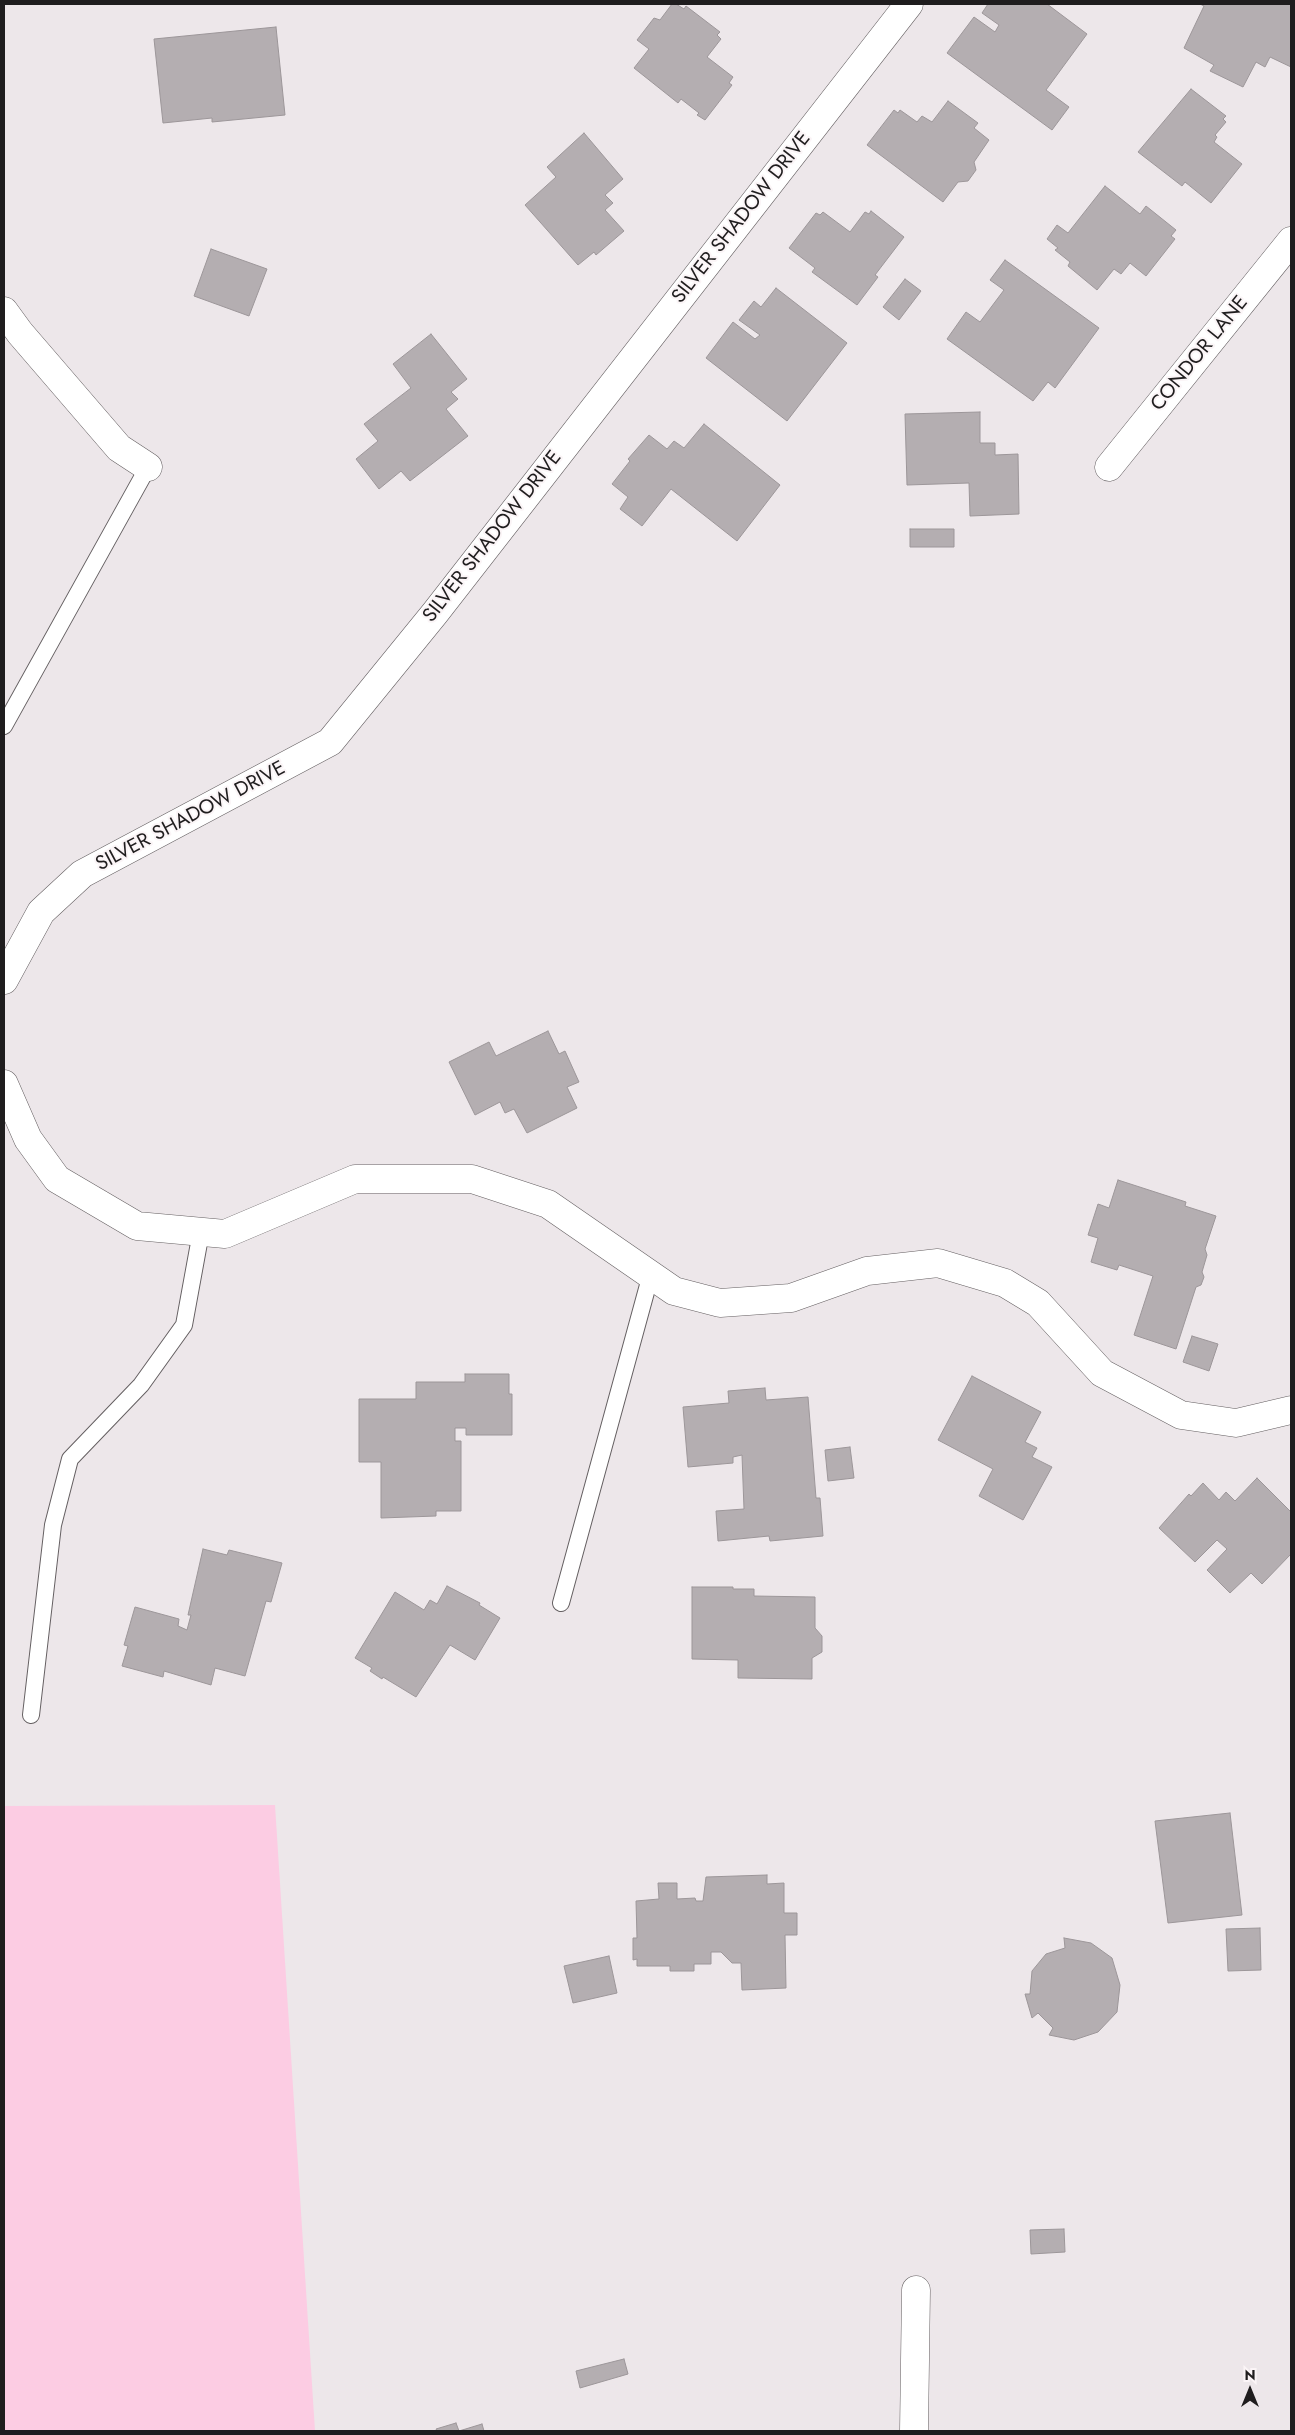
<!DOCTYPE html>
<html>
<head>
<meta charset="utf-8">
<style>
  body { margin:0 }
  #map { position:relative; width:1295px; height:2435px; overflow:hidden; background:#ede7ea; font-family:Jost,sans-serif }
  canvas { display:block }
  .frame { position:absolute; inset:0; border:5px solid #1f1d1e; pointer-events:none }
  .north { position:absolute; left:1225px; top:2365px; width:50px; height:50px; -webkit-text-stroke:4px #fbf5f7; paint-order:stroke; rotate:0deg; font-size:14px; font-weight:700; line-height:20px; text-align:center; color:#1f1d1e }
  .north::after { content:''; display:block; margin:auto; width:18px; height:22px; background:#1f1d1e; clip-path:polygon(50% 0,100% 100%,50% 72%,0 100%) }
</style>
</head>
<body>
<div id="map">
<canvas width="1295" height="2435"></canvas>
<div class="frame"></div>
<div class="north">N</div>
</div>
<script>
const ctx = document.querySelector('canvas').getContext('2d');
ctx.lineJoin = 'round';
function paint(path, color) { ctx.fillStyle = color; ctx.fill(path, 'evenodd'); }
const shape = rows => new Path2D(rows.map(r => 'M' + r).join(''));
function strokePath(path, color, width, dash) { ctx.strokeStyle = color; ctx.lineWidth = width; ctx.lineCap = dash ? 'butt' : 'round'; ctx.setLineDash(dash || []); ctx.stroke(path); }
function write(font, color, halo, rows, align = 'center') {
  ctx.font = font + ' Jost,sans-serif'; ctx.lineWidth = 4; ctx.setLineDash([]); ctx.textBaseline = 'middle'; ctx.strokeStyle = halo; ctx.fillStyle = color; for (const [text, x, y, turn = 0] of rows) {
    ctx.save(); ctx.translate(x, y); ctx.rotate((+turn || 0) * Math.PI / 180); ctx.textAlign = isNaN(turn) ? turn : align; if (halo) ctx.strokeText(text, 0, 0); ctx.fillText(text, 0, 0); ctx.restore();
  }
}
const green = shape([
  [275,1805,315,2431,4,2431,4,1806]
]);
const building = shape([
  [672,4,676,4,684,9,686,6,720,32,717,35,721,39,707,57,733,77,729,83,732,85,705,120,697,115,699,113,681,99,678,103,634,68,649,49,637,40,654,18,660,20,672,4],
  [988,4,1047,4,1087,34,1046,90,1069,107,1052,130,947,53,974,17,995,32,999,25,982,13,988,4],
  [1200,4,1291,4,1291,67,1270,57,1265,67,1256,62,1243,87,1210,71,1214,65,1184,48,1204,6,1200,4],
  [276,27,285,115,212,122,212,118,163,123,154,39,276,27],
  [1191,89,1226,116,1223,119,1226,122,1215,135,1217,137,1214,142,1242,164,1211,203,1185,182,1182,186,1138,152,1191,89],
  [948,101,978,123,974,128,989,140,974,162,976,170,968,181,958,182,943,202,867,145,894,110,898,113,900,110,917,122,922,116,932,122,948,101],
  [584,133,623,179,605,195,613,203,605,210,624,231,596,255,594,252,578,265,525,205,556,177,547,167,584,133],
  [1105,186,1140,214,1146,206,1176,230,1171,236,1175,239,1146,276,1130,263,1121,274,1114,269,1097,290,1068,266,1070,262,1055,250,1058,248,1047,239,1057,225,1068,233,1105,186],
  [871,211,904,237,875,275,878,277,857,305,812,272,815,268,789,248,816,213,820,215,823,212,850,232,865,212,869,214,871,211],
  [211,249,267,269,249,316,194,296,211,249],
  [1005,260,1099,328,1055,388,1048,382,1033,401,947,339,966,312,980,322,1004,290,990,280,1005,260],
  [905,279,921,291,899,320,883,307,905,279],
  [776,288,847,343,787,421,706,358,733,322,755,339,760,335,739,320,754,301,761,307,776,288],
  [431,334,467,379,451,392,458,399,446,409,468,436,410,481,401,471,379,489,356,459,378,441,364,424,411,388,393,364,431,334],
  [980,412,980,443,995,443,995,455,1018,454,1019,514,970,516,969,483,907,485,905,414,980,412],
  [704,424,780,485,737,541,671,489,642,526,620,509,628,497,612,484,630,461,628,459,649,435,667,449,674,441,684,448,704,424],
  [910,529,954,529,954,547,910,547,910,529],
  [548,1031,559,1054,565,1051,579,1082,567,1087,577,1108,527,1133,514,1109,505,1113,500,1102,475,1115,449,1062,489,1042,496,1056,548,1031],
  [1118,1180,1186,1202,1185,1206,1216,1216,1205,1249,1207,1255,1202,1272,1204,1277,1201,1285,1196,1287,1176,1349,1134,1335,1153,1276,1119,1265,1117,1270,1091,1262,1098,1238,1088,1235,1098,1204,1109,1208,1118,1180],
  [1192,1336,1218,1344,1209,1371,1183,1362,1192,1336],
  [465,1374,509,1374,509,1394,512,1394,512,1435,466,1435,466,1428,455,1428,455,1441,461,1441,461,1511,436,1511,436,1516,381,1518,381,1462,359,1462,359,1399,416,1399,416,1382,465,1382,465,1374],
  [972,1376,1041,1412,1025,1442,1037,1448,1032,1457,1052,1467,1023,1520,979,1496,993,1469,938,1440,972,1376],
  [765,1388,766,1400,808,1397,816,1498,820,1498,823,1536,770,1541,769,1536,718,1541,716,1511,744,1509,742,1455,733,1457,733,1463,688,1467,683,1407,729,1403,728,1391,765,1388],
  [850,1447,854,1478,828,1481,825,1450,850,1447],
  [1257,1478,1291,1512,1291,1554,1262,1584,1251,1573,1230,1593,1207,1570,1227,1549,1217,1540,1195,1562,1159,1528,1189,1494,1191,1496,1203,1483,1219,1500,1226,1492,1235,1501,1257,1478],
  [203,1549,227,1555,229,1550,282,1563,271,1602,266,1601,245,1676,215,1668,211,1685,164,1671,163,1677,122,1666,128,1646,124,1645,135,1607,179,1619,178,1626,187,1630,191,1615,188,1615,203,1549],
  [447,1586,480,1603,479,1605,500,1618,475,1660,450,1645,416,1697,383,1677,382,1679,370,1671,372,1668,355,1658,395,1592,424,1610,430,1600,437,1604,447,1586],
  [692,1587,733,1587,733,1589,754,1589,754,1596,815,1597,815,1628,822,1636,822,1652,812,1658,812,1679,738,1678,738,1660,692,1659,692,1587],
  [1230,1813,1242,1915,1168,1923,1155,1821,1230,1813],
  [767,1875,767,1884,784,1883,784,1913,797,1913,797,1935,785,1935,786,1988,742,1990,741,1963,732,1963,721,1952,711,1952,711,1964,694,1964,694,1971,670,1971,670,1966,637,1966,637,1959,633,1960,633,1938,637,1938,636,1901,659,1899,658,1883,677,1883,677,1899,695,1898,696,1901,703,1901,706,1877,767,1875],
  [1260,1928,1261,1970,1228,1971,1226,1929,1260,1928],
  [1064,1938,1091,1943,1112,1958,1120,1985,1117,2012,1098,2032,1074,2040,1049,2035,1053,2028,1038,2013,1032,2018,1025,1994,1030,1994,1032,1971,1046,1954,1065,1948,1064,1938],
  [609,1956,617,1993,573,2003,564,1966,609,1956],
  [1064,2229,1065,2252,1031,2254,1030,2230,1064,2229],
  [624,2359,628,2374,580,2388,576,2371,624,2359],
  [456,2423,459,2431,437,2431,436,2429,456,2423],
  [482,2424,484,2431,459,2431,482,2424]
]);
const service = shape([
  [4,726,148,467],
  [561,1603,651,1274],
  [31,1715,53,1525,70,1459,141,1385,184,1325,201,1232]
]);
const minor = shape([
  [4,311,20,333,119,448,148,467],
  [1109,467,1291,241],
  [4,980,41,912,82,874,330,742,435,613,909,4],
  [4,1084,28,1139,57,1179,137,1226,225,1234,355,1179,472,1179,548,1204,674,1291,720,1303,791,1298,867,1271,938,1263,1005,1283,1038,1303,1102,1373,1181,1415,1236,1423,1291,1410],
  [914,2431,916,2290]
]);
const streetNames = [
  ["SILVER SHADOW DRIVE",742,218,-52],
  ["CONDOR LANE",1200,354,-51],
  ["SILVER SHADOW DRIVE",493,537,-52],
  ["SILVER SHADOW DRIVE",191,817,-28]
];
paint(green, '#fccce3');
paint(building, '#b4aeb1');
strokePath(building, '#9c9699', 1);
strokePath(service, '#645f61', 18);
strokePath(minor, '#645f61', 29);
strokePath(service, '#fff', 16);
strokePath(minor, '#fff', 28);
write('20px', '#1f1d1e', '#fbf5f7', streetNames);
</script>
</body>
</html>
